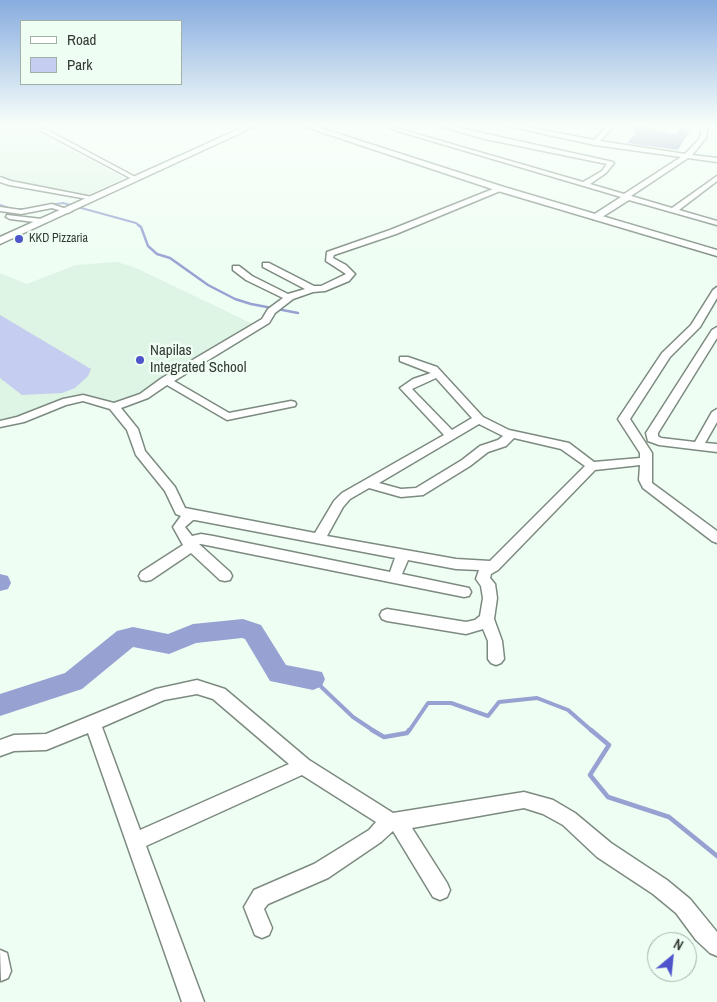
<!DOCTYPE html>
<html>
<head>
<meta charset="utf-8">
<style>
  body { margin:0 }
  #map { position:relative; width:717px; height:1002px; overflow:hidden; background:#effef3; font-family:"Archivo Narrow",sans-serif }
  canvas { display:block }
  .legend { position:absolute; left:20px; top:20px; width:162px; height:65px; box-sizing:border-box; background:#effef3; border:1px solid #a4afa7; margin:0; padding:6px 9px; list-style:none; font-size:15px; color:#343935 }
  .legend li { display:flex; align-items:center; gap:10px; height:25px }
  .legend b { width:25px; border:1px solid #a4afa7 }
  .north { position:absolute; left:647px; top:932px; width:50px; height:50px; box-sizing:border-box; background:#effef3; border:1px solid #a4afa7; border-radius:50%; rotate:28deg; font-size:14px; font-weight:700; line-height:20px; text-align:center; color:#343935 }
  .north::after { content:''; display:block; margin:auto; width:18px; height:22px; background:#4e55cb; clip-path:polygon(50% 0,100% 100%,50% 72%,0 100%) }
</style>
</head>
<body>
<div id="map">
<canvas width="717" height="1002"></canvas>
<ul class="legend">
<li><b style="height:6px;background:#fff"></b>Road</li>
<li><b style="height:14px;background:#c5cdf0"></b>Park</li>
</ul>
<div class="north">N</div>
</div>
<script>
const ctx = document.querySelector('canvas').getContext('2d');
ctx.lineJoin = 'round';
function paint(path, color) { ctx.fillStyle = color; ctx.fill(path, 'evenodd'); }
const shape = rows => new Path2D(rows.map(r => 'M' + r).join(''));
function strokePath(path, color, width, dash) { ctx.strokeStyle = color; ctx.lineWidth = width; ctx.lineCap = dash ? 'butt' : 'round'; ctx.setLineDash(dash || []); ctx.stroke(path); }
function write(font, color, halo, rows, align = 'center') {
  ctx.font = font + ' "Archivo Narrow",sans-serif'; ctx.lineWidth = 5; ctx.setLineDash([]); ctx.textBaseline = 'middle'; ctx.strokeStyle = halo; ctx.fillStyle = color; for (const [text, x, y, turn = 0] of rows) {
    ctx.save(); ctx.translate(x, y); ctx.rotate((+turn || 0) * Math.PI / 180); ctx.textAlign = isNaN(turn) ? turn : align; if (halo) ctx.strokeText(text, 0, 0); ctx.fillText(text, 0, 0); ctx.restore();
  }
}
const built = shape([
  [4,125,24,125,124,178,87,195,48,189,4,178,0,173,0,126],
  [117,262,134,267,255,325,138,395,120,402,110,403,88,396,67,399,21,418,0,420,0,273,27,284,76,265]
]);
const green = shape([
  [0,315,91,369,88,376,75,388,62,393,22,395,0,378]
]);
const water = shape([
  [630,125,651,125,650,128,655,130,672,134,677,134,681,128,690,130,678,150,627,143,636,133]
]);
const streamFar3 = shape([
  [0,205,12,209,26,209],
  [42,206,63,203,136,223,140,226]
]);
const streamFar2 = shape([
  [138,225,141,227,148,246,157,254,170,258,208,285,235,299,251,304,298,313]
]);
const streamFar1 = shape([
  [313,679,353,717,374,731],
  [409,731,428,703,451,703,488,716,499,702,537,698,568,710,592,731]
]);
const stream = shape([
  [372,730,384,737,407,733,409,730],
  [591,730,609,745,590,775,608,797,669,817,717,856]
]);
const river = shape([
  [0,574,8,576,11,583,8,589,0,591,0,574],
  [243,619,261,625,286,665,322,672,325,679,322,686,313,690,270,681,245,639,242,638,196,643,169,654,133,647,82,689,0,716,0,694,65,673,117,631,133,627,168,634,193,624,243,619]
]);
const minor = shape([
  [30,125,38,125,139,179,134,180,30,125],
  [435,125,446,125,613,162,614,163,606,173,590,184,624,194,681,157,595,145,503,125,517,125,594,140,608,125,615,125,600,141,685,154,700,138,702,125,708,125,706,138,692,155,717,158,717,162,688,158,631,196,672,208,717,176,717,181,679,210,717,221,717,225,629,200,599,219,593,219,593,215,621,197,391,129,396,128,583,182,602,171,607,164,485,139,435,125],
  [0,177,11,181,97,198,93,200,9,185,0,182,0,177],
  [498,187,505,189,396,234,334,255,333,258,346,265,355,274,349,281,325,291,313,292,293,299,275,313,269,323,174,381,229,413,291,401,295,402,296,404,295,406,227,420,167,385,148,398,121,408,138,429,145,451,175,487,185,508,315,533,334,501,342,493,444,435,400,388,413,379,431,373,400,361,400,357,408,357,437,367,483,417,509,430,569,443,594,462,640,458,640,453,618,419,662,353,691,325,713,290,717,287,717,298,700,327,670,357,630,419,652,453,652,483,717,531,717,543,712,541,643,488,639,480,640,465,595,470,498,570,491,574,490,578,495,584,497,598,494,619,502,641,504,659,501,663,496,665,491,663,488,659,488,641,483,629,466,634,387,621,382,619,380,615,382,611,387,609,466,622,475,620,480,616,483,598,481,586,476,579,479,570,456,569,408,560,402,574,469,588,471,592,469,596,464,597,201,544,199,544,230,572,232,576,230,580,225,581,220,580,191,553,151,580,146,581,141,580,139,576,141,572,183,545,173,527,181,516,176,514,165,491,136,455,127,430,110,409,83,401,66,405,24,422,0,427,0,421,17,417,63,399,83,395,114,403,140,394,162,378,262,319,268,309,283,298,246,280,233,270,233,266,239,266,252,276,288,294,305,289,263,267,263,263,269,263,314,286,321,286,346,274,326,261,327,252,390,230,498,187],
  [436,378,472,418,452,430,412,389,436,378],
  [479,424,503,436,498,440,480,446,462,460,416,488,401,489,379,483,479,424],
  [514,438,561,449,585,466,490,561,456,559,327,536,343,507,350,499,369,488,401,497,423,495,470,466,488,452,506,446,514,438],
  [193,520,195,520,395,558,390,572,213,536,201,534,192,536,185,527,193,520],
  [52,204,72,211,68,213,52,208,21,214,0,211,0,207,21,210,52,204],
  [7,215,42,219,46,221,42,223,10,219,6,217,7,215],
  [717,327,717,338,658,433,658,436,661,438,695,442,712,412,717,409,717,422,705,443,717,444,717,452,659,445,648,441,646,433,712,330,717,327],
  [197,680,225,689,309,760,393,813,524,792,553,800,575,813,611,843,667,880,690,899,717,932,717,956,710,953,696,940,676,913,653,894,597,857,563,825,543,814,524,808,412,828,447,883,450,890,447,897,440,900,433,897,393,831,381,842,328,878,268,904,264,909,272,928,269,935,262,938,255,935,244,907,254,890,314,864,369,830,376,822,302,775,146,846,204,1002,182,1002,88,733,46,750,14,751,0,756,0,740,14,735,46,734,156,689,197,680],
  [197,694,213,699,289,764,140,830,102,727,164,700,197,694],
  [0,950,7,953,11,971,8,978,1,981,0,950]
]);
const major = shape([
  [248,125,258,125,0,244,0,237,248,125],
  [300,125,311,125,504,187,717,250,717,256,498,191,300,125]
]);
const markers = [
  [19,239,5,"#4e55cb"],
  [140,360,5,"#4e55cb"]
];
const farPoinames = [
  ["KKD Pizzaria",29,239]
];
const poiNames = [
  ["Napilas",150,351],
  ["Integrated School",150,368]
];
paint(built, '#def4e4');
paint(green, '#c5cdf0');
paint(water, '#97a1d2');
strokePath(streamFar3, '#97a1d2', 2);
strokePath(streamFar2, '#97a1d2', 2.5);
strokePath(streamFar1, '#97a1d2', 4);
strokePath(stream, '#97a1d2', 4.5);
paint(river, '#97a1d2');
strokePath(minor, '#7d8a80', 3);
strokePath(major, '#7d8a80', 3);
paint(minor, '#fff');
paint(major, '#fff');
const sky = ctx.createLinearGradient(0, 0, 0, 266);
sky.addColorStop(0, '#87acdf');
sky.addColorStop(0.47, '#f8fffa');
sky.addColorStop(1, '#f8fffa00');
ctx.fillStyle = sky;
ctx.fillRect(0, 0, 717, 266);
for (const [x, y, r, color] of markers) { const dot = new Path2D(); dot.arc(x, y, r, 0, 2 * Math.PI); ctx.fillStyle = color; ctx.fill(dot); strokePath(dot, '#effef3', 2); }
write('12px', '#343935', '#effef3', farPoinames, 'left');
write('15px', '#343935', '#effef3', poiNames, 'left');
</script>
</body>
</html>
